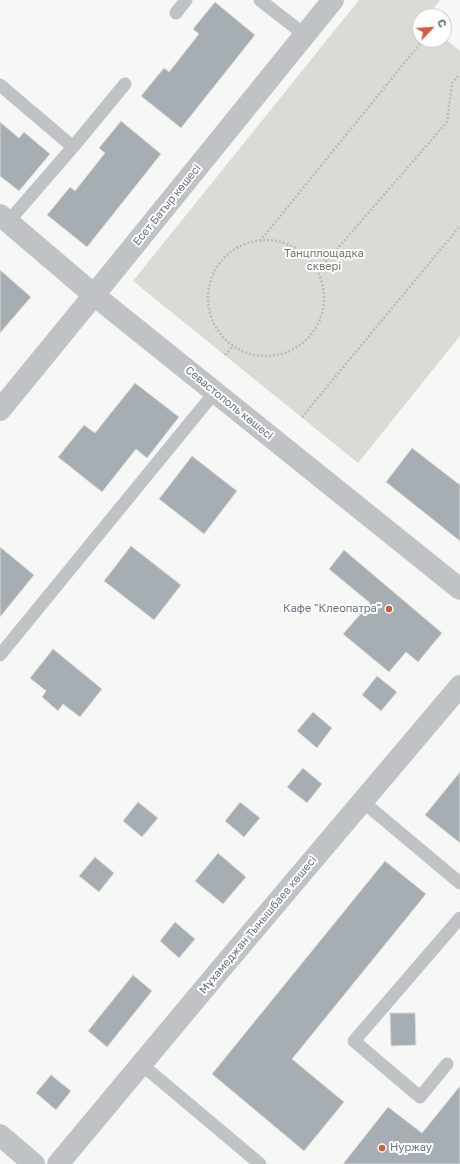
<!DOCTYPE html>
<html>
<head>
<meta charset="utf-8">
<style>
  body { margin:0 }
  #map { position:relative; width:460px; height:1164px; overflow:hidden; background:#f7f7f5; font-family:"Golos Text",sans-serif }
  canvas { display:block }
  .north { position:absolute; left:412px; top:8px; width:40px; height:40px; box-sizing:border-box; background:#fff; border:1px solid #c2c7cb; border-radius:50%; rotate:65deg; font-size:11px; font-weight:700; line-height:16px; text-align:center; color:#66747c }
  .north::after { content:''; display:block; margin:auto; width:14px; height:18px; background:#ce5a3f; clip-path:polygon(50% 0,100% 100%,50% 72%,0 100%) }
</style>
</head>
<body>
<div id="map">
<canvas width="460" height="1164"></canvas>
<div class="north">С</div>
</div>
<script>
const ctx = document.querySelector('canvas').getContext('2d');
ctx.lineJoin = 'round';
function paint(path, color) { ctx.fillStyle = color; ctx.fill(path, 'evenodd'); }
const shape = rows => new Path2D(rows.map(r => 'M' + r).join(''));
function strokePath(path, color, width, dash) { ctx.strokeStyle = color; ctx.lineWidth = width; ctx.lineCap = dash ? 'butt' : 'round'; ctx.setLineDash(dash || []); ctx.stroke(path); }
function write(font, color, halo, rows, align = 'center') {
  ctx.font = font + ' "Golos Text",sans-serif'; ctx.lineWidth = 4; ctx.setLineDash([]); ctx.textBaseline = 'middle'; ctx.strokeStyle = halo; ctx.fillStyle = color; for (const [text, x, y, turn = 0] of rows) {
    ctx.save(); ctx.translate(x, y); ctx.rotate((+turn || 0) * Math.PI / 180); ctx.textAlign = isNaN(turn) ? turn : align; if (halo) ctx.strokeText(text, 0, 0); ctx.fillText(text, 0, 0); ctx.restore();
  }
}
const green = shape([
  [359,0,440,0,428,16,420,16,420,40,444,40,444,38,460,51,460,336,358,463,133,281]
]);
const building = shape([
  [215,2,255,35,181,128,141,96,164,68,169,72,199,34,193,29,215,2],
  [121,121,161,154,87,247,47,215,70,187,75,191,105,153,99,148,121,121],
  [0,122,19,138,24,132,50,154,19,191,0,176,0,122],
  [0,270,31,297,0,333,0,270],
  [135,383,179,417,147,458,136,449,102,492,58,457,84,425,95,433,135,383],
  [412,448,460,485,460,541,386,482,412,448],
  [192,456,237,491,204,534,159,499,192,456],
  [131,546,181,585,154,620,104,581,131,546],
  [0,547,34,575,0,617,0,547],
  [344,550,442,633,418,662,406,652,389,672,343,634,370,603,329,569,344,550],
  [53,649,102,689,80,717,63,704,58,711,42,697,46,691,30,678,53,649],
  [377,676,397,692,381,711,362,695,377,676],
  [313,712,332,728,317,748,297,731,313,712],
  [303,768,322,784,307,803,287,787,303,768],
  [460,772,460,843,425,815,460,772],
  [138,802,158,818,142,837,123,821,138,802],
  [240,802,260,818,244,837,225,821,240,802],
  [218,853,246,877,223,904,195,881,218,853],
  [95,857,114,873,99,892,79,876,95,857],
  [385,861,426,894,292,1059,344,1102,304,1151,212,1074,385,861],
  [175,922,195,939,179,958,160,941,175,922],
  [133,975,152,991,107,1047,88,1031,133,975],
  [390,1013,415,1013,416,1045,391,1046,390,1013],
  [51,1075,71,1091,56,1110,36,1093,51,1075],
  [460,1086,460,1164,343,1164,388,1107,422,1133,460,1086]
]);
const path = shape([
  '208 298a58 58 0 1 1 116 0a58 58 0 1 1-116 0Z',
  [260,241,423,40],
  [318,271,447,122,452,83,460,74],
  [225,355,233,346],
  [302,417,460,226]
]);
const service = shape([
  [260,0,305,35],
  [176,13,186,0],
  [0,85,73,147],
  [8,222,73,147,125,84],
  [0,655,215,392],
  [362,801,460,883],
  [141,1064,260,1164],
  [447,1064,420,1097,354,1041,460,918]
]);
const minor = shape([
  [0,215,94,295,460,589],
  [0,1135,34,1164],
  [58,1164,219,971,460,686]
]);
const tertiary = shape([
  [0,410,94,295,333,0]
]);
const markers = [
  [389,609,4,"#ce5a3f"],
  [382,1148,4,"#ce5a3f"]
];
const streetNames = [
  ["Есет Батыр көшесі",167,205,-51],
  ["Севастополь көшесі",229,403,39],
  ["Мұхамеджан Тынышбаев көшесі",258,925,-50]
];
const parkNames = [
  ["Танцплощадка",324,254],
  ["сквері",324,267]
];
const poiNames = [
  ["Кафе \"Клеопатра\"",381,609],
  ["Нуржау",390,1148,"left"]
];
paint(green, '#d8dcd5');
paint(building, '#a7aeb3');
strokePath(building, '#d9d9d8', 1);
strokePath(path, '#b9bcbe', 2.5, [2, 2]);
strokePath(service, '#bfc3c6', 13);
strokePath(minor, '#bfc3c6', 22);
strokePath(tertiary, '#bfc3c6', 22);
for (const [x, y, r, color] of markers) { const dot = new Path2D(); dot.arc(x, y, r, 0, 2 * Math.PI); ctx.fillStyle = color; ctx.fill(dot); strokePath(dot, '#fff', 1.5); }
write('11px', '#66747c', '#fff', streetNames);
write('11px', '#6d7a68', '#fff', parkNames);
write('11px', '#66747c', '#fff', poiNames, 'right');
</script>
</body>
</html>
